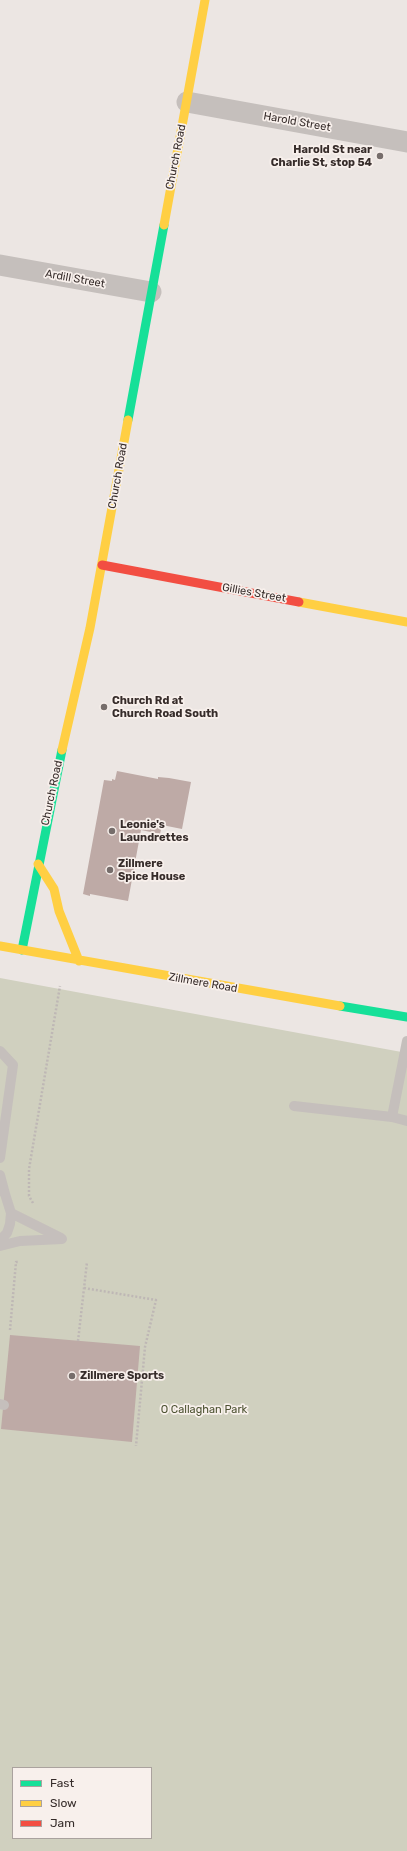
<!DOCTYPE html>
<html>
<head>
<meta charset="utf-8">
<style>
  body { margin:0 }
  #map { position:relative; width:407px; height:1851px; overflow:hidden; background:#ece6e3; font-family:Rubik,sans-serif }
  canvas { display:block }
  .legend { position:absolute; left:12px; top:1767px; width:140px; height:72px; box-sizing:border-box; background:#f8f0ec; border:1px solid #aaa29e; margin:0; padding:5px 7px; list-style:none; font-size:12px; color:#362c2a }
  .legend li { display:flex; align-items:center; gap:8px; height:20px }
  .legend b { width:20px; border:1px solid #aaa29e }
</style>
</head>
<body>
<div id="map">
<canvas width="407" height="1851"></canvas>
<ul class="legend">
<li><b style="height:5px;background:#16e098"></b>Fast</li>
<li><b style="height:5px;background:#ffcf43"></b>Slow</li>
<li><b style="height:5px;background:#f24e42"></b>Jam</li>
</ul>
</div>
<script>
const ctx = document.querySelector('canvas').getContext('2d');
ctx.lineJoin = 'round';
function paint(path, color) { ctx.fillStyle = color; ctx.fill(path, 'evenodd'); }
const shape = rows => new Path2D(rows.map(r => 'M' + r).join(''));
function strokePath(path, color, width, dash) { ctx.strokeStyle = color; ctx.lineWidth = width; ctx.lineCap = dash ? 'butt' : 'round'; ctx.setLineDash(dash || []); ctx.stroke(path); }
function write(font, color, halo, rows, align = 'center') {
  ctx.font = font + ' Rubik,sans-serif'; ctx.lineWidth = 3.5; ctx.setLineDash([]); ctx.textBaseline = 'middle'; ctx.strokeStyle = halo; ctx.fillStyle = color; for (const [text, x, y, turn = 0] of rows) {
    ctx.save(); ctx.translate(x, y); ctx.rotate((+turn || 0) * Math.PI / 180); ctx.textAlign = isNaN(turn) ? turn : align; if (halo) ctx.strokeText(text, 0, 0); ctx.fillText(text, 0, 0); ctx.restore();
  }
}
const green = shape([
  [0,978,407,1053,407,1851,0,1851],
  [13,1768,151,1768,151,1838,13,1838]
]);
const building = shape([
  [117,771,158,779,158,777,169,778,191,782,182,829,162,825,160,834,141,830,128,901,90,894,90,896,83,894,104,780,112,781,112,779,115,780],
  [10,1335,140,1346,132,1442,1,1429]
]);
const path = shape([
  [33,1203,29,1196,29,1169,60,986],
  [84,1288,156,1300,145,1347,136,1446],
  [10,1330,16,1262,18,1262],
  [78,1341,87,1262]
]);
const lane = shape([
  [0,1051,13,1065,0,1158],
  [294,1106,392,1117,407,1121],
  [392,1117,407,1041],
  [0,1175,5,1194],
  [0,1188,5,1194,11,1213,10,1224,7,1233,0,1240],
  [11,1213,61,1238],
  [0,1246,20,1241,62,1239],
  [0,1404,4,1405]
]);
const street = shape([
  [187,102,407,142],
  [0,265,151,292]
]);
const fast = shape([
  [128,420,164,225],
  [22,950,62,750],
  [340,1006,407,1017]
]);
const slow = shape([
  [164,225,205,0],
  [299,602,407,622],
  [62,750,90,628,128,420],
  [38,864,54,889,59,911,79,961],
  [0,946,340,1006]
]);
const jam = shape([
  [102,565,299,602]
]);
const markers = [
  [380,156,4,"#766d6b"],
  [104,707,4,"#766d6b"],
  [112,831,4,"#766d6b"],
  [110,870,4,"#766d6b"],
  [72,1376,4,"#766d6b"]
];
const streetNames = [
  ["Harold Street",297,122,10],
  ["Church Road",176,157,-79],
  ["Ardill Street",75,279,10],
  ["Church Road",118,476,-80],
  ["Gillies Street",254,593,10],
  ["Church Road",52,793,-78],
  ["Zillmere Road",203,983,10]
];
const poiNames = [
  ["Harold St near",372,150,"right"],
  ["Charlie St, stop 54",372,163,"right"],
  ["Church Rd at",112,701],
  ["Church Road South",112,714],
  ["Leonie's",120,825],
  ["Laundrettes",120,838],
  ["Zillmere",118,864],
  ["Spice House",118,877],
  ["Zillmere Sports",80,1376]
];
const parkNames = [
  ["O Callaghan Park",204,1410]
];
paint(green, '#d0d0bf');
paint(building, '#beaaa6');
strokePath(path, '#beb7b5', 2.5, [2, 2]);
strokePath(lane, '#c5bfbc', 10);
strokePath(street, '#c5bfbc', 21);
strokePath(fast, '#16e098', 9);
strokePath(slow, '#ffcf43', 9);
strokePath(jam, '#f24e42', 9);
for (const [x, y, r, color] of markers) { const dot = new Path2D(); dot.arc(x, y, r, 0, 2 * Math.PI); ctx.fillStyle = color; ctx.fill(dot); strokePath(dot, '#f8f0ec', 1.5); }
write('11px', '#362c2a', '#f8f0ec', streetNames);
write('bold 11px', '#362c2a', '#f8f0ec', poiNames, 'left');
write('11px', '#4c5231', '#f8f0ec', parkNames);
</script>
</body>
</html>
